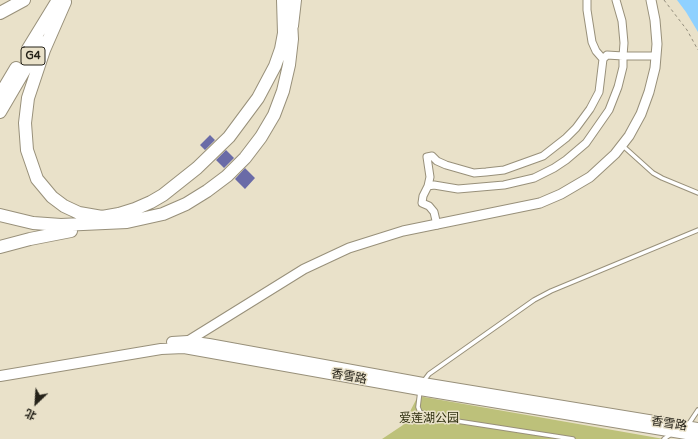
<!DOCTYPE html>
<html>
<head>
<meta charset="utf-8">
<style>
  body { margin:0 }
  #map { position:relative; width:698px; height:439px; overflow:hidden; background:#e9e1c9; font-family:"Varela Round","Noto Sans SC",sans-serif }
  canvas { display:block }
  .north { position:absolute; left:16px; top:383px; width:40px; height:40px; -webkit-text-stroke:3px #e9e1c9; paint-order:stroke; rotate:205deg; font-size:11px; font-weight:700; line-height:16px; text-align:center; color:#252219 }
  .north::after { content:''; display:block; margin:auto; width:14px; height:18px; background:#252219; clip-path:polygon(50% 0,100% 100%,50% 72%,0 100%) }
</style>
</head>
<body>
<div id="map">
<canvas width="698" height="439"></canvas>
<div class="north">北</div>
</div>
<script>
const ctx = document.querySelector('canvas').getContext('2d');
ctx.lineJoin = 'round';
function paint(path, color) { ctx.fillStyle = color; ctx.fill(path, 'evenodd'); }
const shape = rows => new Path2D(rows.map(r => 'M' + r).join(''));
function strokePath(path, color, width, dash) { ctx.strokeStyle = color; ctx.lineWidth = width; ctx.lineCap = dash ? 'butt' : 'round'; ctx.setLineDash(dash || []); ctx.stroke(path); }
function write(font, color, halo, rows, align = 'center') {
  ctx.font = font + ' "Varela Round","Noto Sans SC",sans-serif'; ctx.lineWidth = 3; ctx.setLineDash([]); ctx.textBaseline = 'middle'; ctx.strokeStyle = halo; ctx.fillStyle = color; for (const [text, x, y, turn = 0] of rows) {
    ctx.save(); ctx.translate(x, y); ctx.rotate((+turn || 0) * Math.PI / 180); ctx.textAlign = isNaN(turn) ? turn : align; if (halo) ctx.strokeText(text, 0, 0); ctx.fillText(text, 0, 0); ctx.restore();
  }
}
const green = shape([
  [418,396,664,439,382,439,403,425]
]);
const water = shape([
  [677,0,698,0,698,32,686,12]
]);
const building = shape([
  [210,135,215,140,205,150,200,145],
  [226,150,234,158,224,168,216,160],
  [245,168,255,178,245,189,235,179]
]);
const path = shape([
  [664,0,687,30,698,50]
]);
const lane = shape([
  [623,146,653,173,662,178,698,193],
  [423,382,429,374,534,300,551,291,698,230],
  [420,391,418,407,420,412,431,417,573,439],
  [688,425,698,410],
  [664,439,671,434]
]);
const street = shape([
  [587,0,587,10,592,42,596,51,603,59],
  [428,186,430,177,427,157,432,156,437,161,446,165,474,173,486,172,504,170,543,156,566,138,576,128,590,109,599,92,603,59,607,55,623,56,624,43,622,21,616,0],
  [437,225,434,212,429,206,422,203,423,196,428,186,434,185,458,189,504,185,534,178,554,168,566,160,586,143,609,110,618,87,623,67,623,56,656,56]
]);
const secondary = shape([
  [186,343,188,341,304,269,349,248,403,231,540,203,561,194,590,177,615,154,629,136,641,114,649,92,655,68,657,44,655,20,651,0]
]);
const primary = shape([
  [172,342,188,341,209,344,423,383,698,428],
  [0,376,161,349,184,348,420,390,698,436]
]);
const highway = shape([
  [65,2,44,50,28,98,25,123,27,150,37,179,52,197,64,206,79,213,102,217,119,214,135,209,151,202,163,195,197,168,229,137,258,98,275,66,281,49,284,33,283,0],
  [0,13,24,0],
  [292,26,295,0],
  [28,49,58,0],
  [0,95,16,68],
  [0,112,41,42],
  [0,215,33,223,61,225,127,222,163,214,186,204,207,191,227,176,245,158,261,137,274,115,283,91,289,65,292,39,291,21],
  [0,247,30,239,71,231]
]);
const shields = [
  [33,56,24]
];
const shieldNames = [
  ["G4",33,56]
];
const streetNames = [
  ["香雪路",349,377,10],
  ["香雪路",669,424,9]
];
const parkNames = [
  ["爱莲湖公园",429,419]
];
paint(green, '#bdc17a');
paint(water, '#8fd1ff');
paint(building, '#6a6ba7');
strokePath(lane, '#98907a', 5.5);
strokePath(street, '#98907a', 9);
strokePath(secondary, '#98907a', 11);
strokePath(primary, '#98907a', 12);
strokePath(highway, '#98907a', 14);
strokePath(path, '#938d7c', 1, [3, 3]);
strokePath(lane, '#fff', 3.5);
strokePath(street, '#fff', 7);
strokePath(secondary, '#fff', 9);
strokePath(primary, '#fff', 10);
strokePath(highway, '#fff', 12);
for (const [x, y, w] of shields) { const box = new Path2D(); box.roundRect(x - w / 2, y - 9, w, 18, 3); ctx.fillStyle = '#e9e1c9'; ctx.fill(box); strokePath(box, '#252219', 1); }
write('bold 11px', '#252219', null, shieldNames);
write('12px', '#252219', '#e9e1c9', streetNames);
write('12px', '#2f3010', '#e9e1c9', parkNames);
</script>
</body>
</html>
